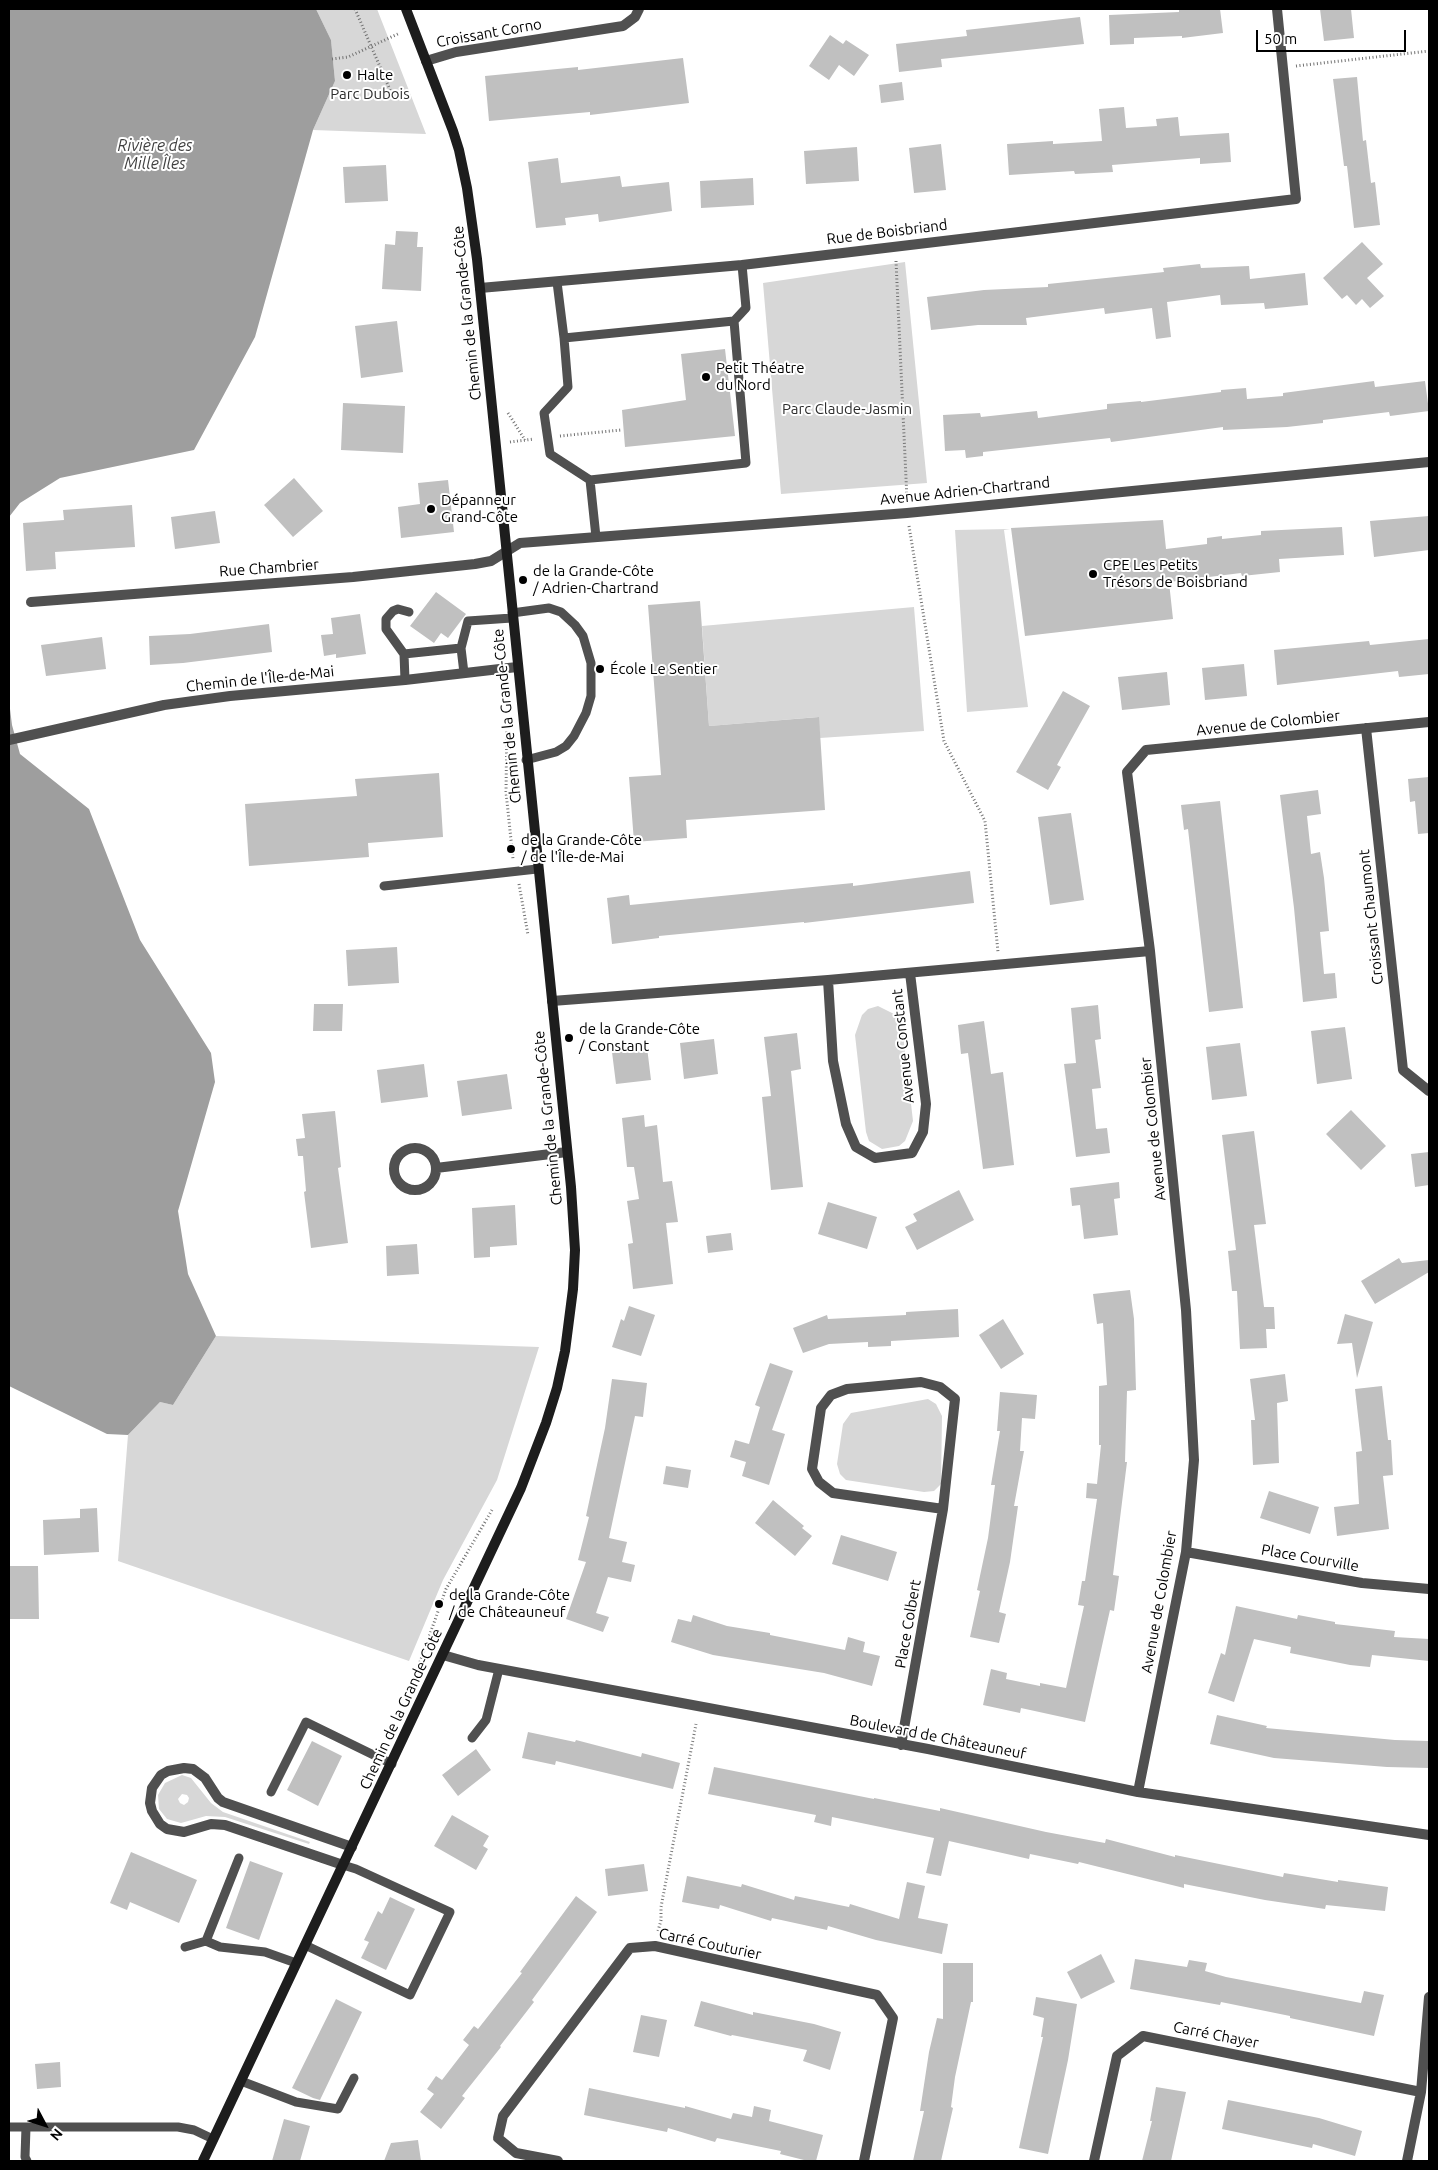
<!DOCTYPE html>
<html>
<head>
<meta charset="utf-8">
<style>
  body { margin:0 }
  #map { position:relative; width:1438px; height:2170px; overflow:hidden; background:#fff; font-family:Ubuntu,sans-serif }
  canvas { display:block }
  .frame { position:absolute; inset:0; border:10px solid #000; pointer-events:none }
  .north { position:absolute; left:20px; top:2100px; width:50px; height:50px; -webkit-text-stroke:4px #fff; paint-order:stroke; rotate:130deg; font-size:14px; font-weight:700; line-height:20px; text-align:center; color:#000 }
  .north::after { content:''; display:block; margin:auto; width:18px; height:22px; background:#000; clip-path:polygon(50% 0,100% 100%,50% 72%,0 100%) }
  .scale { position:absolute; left:1256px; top:30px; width:150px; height:22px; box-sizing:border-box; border:2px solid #000; border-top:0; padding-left:6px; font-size:15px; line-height:18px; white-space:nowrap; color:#000; -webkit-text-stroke:4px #fff; paint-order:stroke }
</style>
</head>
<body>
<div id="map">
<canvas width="1438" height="2170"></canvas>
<div class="frame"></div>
<div class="north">N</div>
<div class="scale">50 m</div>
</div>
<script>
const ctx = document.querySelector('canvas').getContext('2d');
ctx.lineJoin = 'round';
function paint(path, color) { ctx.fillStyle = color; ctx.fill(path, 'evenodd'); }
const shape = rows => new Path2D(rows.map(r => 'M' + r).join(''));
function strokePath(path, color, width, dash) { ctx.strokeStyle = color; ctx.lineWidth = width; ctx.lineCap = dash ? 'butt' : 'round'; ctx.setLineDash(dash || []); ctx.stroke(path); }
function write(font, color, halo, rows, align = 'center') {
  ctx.font = font + ' Ubuntu,sans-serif'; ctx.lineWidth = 4; ctx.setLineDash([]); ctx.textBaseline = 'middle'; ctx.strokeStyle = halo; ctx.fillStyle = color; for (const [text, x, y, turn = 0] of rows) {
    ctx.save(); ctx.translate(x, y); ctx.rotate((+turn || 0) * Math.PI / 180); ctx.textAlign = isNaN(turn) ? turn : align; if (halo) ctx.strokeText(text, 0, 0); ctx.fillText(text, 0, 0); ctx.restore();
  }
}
const green = shape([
  [316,9,377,9,426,134,313,130,335,81,331,40],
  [905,262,927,483,781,494,763,283],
  [1010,529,1004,530,1028,707,967,712,955,530],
  [914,607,924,731,820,738,818,717,709,726,702,626],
  [878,1006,896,1015,902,1026,913,1121,905,1141,899,1146,882,1149,869,1141,866,1132,855,1035,862,1015,868,1009],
  [216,1336,539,1347,497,1480,443,1580,409,1661,118,1561,128,1435,160,1402,173,1405],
  [928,1399,936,1404,942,1416,941,1484,934,1491,924,1492,846,1480,840,1474,837,1464,843,1424,851,1413],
  [182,1775,191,1778,211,1803,223,1812,310,1842,309,1844,225,1817,206,1816,181,1823,167,1819,159,1809,158,1795,165,1783],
  [182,1794,187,1795,189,1798,188,1802,184,1805,180,1803,178,1799]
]);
const water = shape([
  [9,9,316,9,331,40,335,81,313,130,255,337,194,450,60,478,20,503,9,517],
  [9,701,12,725,20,754,89,809,140,940,211,1053,215,1082,178,1211,188,1274,216,1336,173,1405,160,1402,128,1435,107,1434,9,1386]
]);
const building = shape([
  [1179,9,1220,9,1223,33,1182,38,1182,36,1134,38,1134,44,1110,45,1109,15,1179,12],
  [1320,9,1351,9,1354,38,1324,41],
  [1080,17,1084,44,941,59,942,67,899,72,896,44,967,36,966,30],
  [830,35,843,44,846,40,869,55,854,76,839,65,829,80,809,66],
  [683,58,689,103,590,115,590,112,489,121,485,76,578,67,578,70],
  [1357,77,1363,141,1366,140,1371,183,1375,182,1380,225,1354,228,1347,166,1344,166,1333,79],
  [902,82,904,100,881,103,879,85],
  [1124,107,1126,128,1157,126,1156,119,1178,117,1180,136,1229,133,1231,162,1200,164,1200,158,1112,165,1113,172,1075,174,1074,171,1009,175,1007,144,1053,141,1053,144,1102,141,1099,109],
  [941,144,946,190,914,193,909,148],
  [857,147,859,181,806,184,804,151],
  [558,158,561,183,620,176,622,187,669,182,672,211,599,222,598,214,565,218,566,225,536,228,528,162],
  [386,165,388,201,345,203,343,167],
  [753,178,754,205,701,208,700,181],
  [396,231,418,232,417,247,423,247,421,291,382,289,385,244,395,245],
  [1362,242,1383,264,1367,278,1384,296,1370,308,1362,299,1356,305,1347,295,1342,299,1323,278],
  [1200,264,1201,268,1249,266,1250,279,1305,273,1308,305,1265,309,1264,303,1221,305,1220,295,1167,302,1171,337,1156,339,1152,308,1105,314,1104,308,1026,318,1027,325,978,325,931,330,927,297,984,290,1048,287,1048,284,1164,272,1163,268],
  [397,321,403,372,361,378,355,326],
  [725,349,735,436,625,447,622,410,686,400,681,354],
  [1374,381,1375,387,1425,381,1429,411,1390,416,1389,412,1323,420,1323,423,1287,427,1223,430,1223,427,1111,442,1110,438,983,452,983,456,966,458,965,450,945,451,943,415,980,413,981,417,1037,411,1038,418,1107,409,1107,404,1141,401,1141,402,1221,392,1221,390,1246,388,1247,399,1283,396,1283,393],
  [343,403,405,406,403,453,341,450],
  [294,478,323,511,293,537,264,505],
  [448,480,454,532,401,538,398,507,420,504,418,483],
  [132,505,135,547,55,552,56,569,26,571,23,523,64,520,63,510],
  [215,511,220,543,175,549,171,517],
  [1429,516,1429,550,1374,557,1370,521],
  [1163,520,1166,549,1207,544,1207,538,1222,536,1222,539,1261,535,1261,531,1342,527,1344,555,1279,559,1280,572,1242,576,1241,573,1169,582,1173,619,1025,636,1011,528],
  [436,592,466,614,448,638,441,633,434,643,410,626],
  [700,601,709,726,819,717,825,810,686,820,687,838,634,842,629,777,661,775,648,605],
  [360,614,366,654,336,658,336,654,324,656,321,635,333,634,331,618],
  [269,624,272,652,183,663,150,665,149,636,190,634],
  [102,637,106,669,46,676,41,645],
  [1429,639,1429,674,1399,677,1398,671,1277,685,1274,650,1369,641,1370,645],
  [1244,664,1247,696,1205,700,1202,668],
  [1167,672,1170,705,1122,710,1118,677],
  [1063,691,1090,706,1057,765,1061,767,1048,790,1016,772],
  [439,773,443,837,368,843,369,857,249,866,245,804,357,796,355,779],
  [1429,777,1429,833,1418,834,1415,801,1410,802,1408,779],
  [1318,790,1321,814,1307,816,1311,854,1320,852,1324,878,1329,931,1320,932,1324,974,1335,973,1337,998,1303,1002,1294,908,1280,795],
  [1220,801,1243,1008,1209,1012,1188,829,1184,830,1181,805],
  [1071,813,1084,900,1050,905,1038,817],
  [970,871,974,903,804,923,804,922,659,936,659,938,612,944,607,898,629,895,630,905,853,883,853,886],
  [397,947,399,983,348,986,346,950],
  [314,1004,343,1004,342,1031,313,1031],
  [1098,1005,1101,1039,1095,1040,1101,1088,1092,1089,1096,1129,1107,1128,1110,1153,1076,1157,1064,1064,1076,1063,1071,1008],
  [984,1021,991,1074,1003,1072,1014,1165,983,1169,968,1053,961,1054,958,1025],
  [1345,1027,1352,1079,1317,1084,1311,1031],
  [797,1033,801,1069,791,1071,803,1187,771,1190,762,1097,771,1096,764,1037],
  [714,1039,718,1074,684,1079,680,1043],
  [1240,1043,1247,1096,1212,1100,1206,1047],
  [647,1047,651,1080,616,1084,612,1052],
  [424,1064,428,1097,381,1103,377,1070],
  [507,1074,512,1109,462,1116,457,1081],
  [1351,1110,1386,1146,1361,1170,1326,1134],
  [335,1111,341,1167,338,1168,348,1243,311,1248,304,1192,306,1191,303,1156,298,1156,296,1139,305,1138,302,1114],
  [644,1115,645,1127,657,1125,663,1182,672,1181,678,1222,666,1223,673,1284,633,1289,628,1244,633,1243,627,1201,639,1199,634,1167,627,1167,622,1118],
  [1254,1131,1266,1224,1254,1225,1264,1307,1274,1307,1275,1329,1266,1329,1267,1348,1240,1349,1237,1291,1232,1291,1228,1251,1236,1250,1222,1135],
  [1429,1152,1429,1185,1415,1187,1411,1154],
  [1119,1182,1120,1198,1114,1199,1118,1235,1084,1239,1080,1205,1072,1206,1070,1188],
  [959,1190,974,1220,917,1250,905,1227,917,1221,913,1214],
  [828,1202,877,1217,867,1249,818,1234],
  [515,1205,517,1245,490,1247,490,1257,474,1258,472,1208],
  [731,1233,733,1250,708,1253,706,1236],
  [417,1244,419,1274,387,1276,386,1246],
  [1399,1258,1402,1263,1429,1260,1429,1272,1375,1304,1361,1281],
  [1130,1290,1134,1319,1136,1390,1127,1391,1125,1462,1127,1462,1113,1575,1119,1576,1114,1611,1110,1610,1085,1722,1021,1708,1020,1713,983,1705,991,1669,1007,1673,1006,1679,1040,1686,1040,1683,1066,1688,1084,1606,1078,1605,1082,1581,1085,1581,1097,1499,1086,1498,1087,1483,1097,1484,1101,1445,1099,1445,1099,1386,1107,1385,1103,1323,1097,1324,1093,1294],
  [629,1306,655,1315,641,1356,612,1347,621,1319,624,1321],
  [958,1309,959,1337,891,1341,891,1346,868,1347,868,1342,829,1344,803,1353,793,1328,827,1315,828,1319,906,1315,906,1312],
  [1345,1314,1373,1322,1357,1378,1352,1343,1337,1344],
  [1003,1319,1024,1354,1001,1369,979,1335],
  [770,1363,793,1371,772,1430,785,1434,769,1485,742,1476,746,1462,730,1457,735,1440,749,1444,760,1407,755,1405],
  [1285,1374,1288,1401,1277,1403,1279,1463,1253,1465,1251,1420,1255,1420,1250,1379],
  [612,1379,647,1383,643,1417,635,1416,609,1538,627,1542,622,1562,635,1565,631,1582,608,1577,596,1613,609,1617,603,1632,566,1619,586,1562,578,1560,589,1517,586,1516,605,1428],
  [1382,1386,1388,1440,1391,1440,1393,1475,1383,1476,1389,1529,1337,1536,1334,1507,1359,1504,1356,1452,1362,1451,1355,1389],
  [1000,1392,1037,1395,1035,1419,1022,1418,1020,1451,1024,1451,1014,1506,1018,1506,1010,1562,999,1612,1006,1614,999,1643,970,1637,980,1591,977,1590,988,1538,995,1485,991,1485,1000,1431,997,1431],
  [666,1466,691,1470,688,1488,663,1484],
  [1269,1491,1319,1507,1310,1534,1260,1518],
  [773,1500,804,1526,802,1528,812,1536,795,1556,755,1523],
  [97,1508,99,1552,44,1555,43,1520,80,1518,80,1509],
  [841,1535,897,1552,888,1581,832,1564],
  [9,1566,38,1566,39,1619,10,1619],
  [1236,1606,1297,1619,1298,1615,1335,1622,1335,1624,1395,1631,1394,1637,1429,1639,1429,1661,1372,1655,1370,1667,1350,1665,1290,1653,1291,1647,1254,1639,1234,1702,1208,1693,1221,1653,1225,1655],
  [693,1615,727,1626,770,1633,770,1635,845,1650,848,1637,865,1642,863,1652,880,1656,872,1686,824,1673,713,1655,671,1642,678,1619,691,1622],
  [1217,1715,1267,1726,1266,1728,1395,1740,1429,1741,1429,1768,1387,1767,1274,1758,1210,1744],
  [528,1732,575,1742,576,1740,641,1757,642,1753,680,1763,673,1789,556,1761,555,1765,522,1758],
  [312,1741,342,1756,318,1806,287,1790],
  [476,1749,491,1770,458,1796,442,1775],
  [714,1767,874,1799,874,1798,940,1811,940,1808,1046,1832,1105,1843,1106,1839,1175,1857,1175,1855,1283,1877,1284,1873,1338,1882,1338,1880,1388,1887,1385,1911,1326,1905,1325,1909,1265,1900,1184,1884,1184,1888,1079,1862,1078,1864,1030,1854,1029,1859,949,1841,941,1876,926,1873,934,1838,832,1817,831,1826,814,1822,816,1815,708,1794],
  [452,1815,489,1836,483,1846,488,1849,476,1870,434,1846],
  [131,1852,197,1880,179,1923,130,1902,127,1910,110,1903],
  [250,1861,283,1873,259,1940,226,1928],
  [644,1864,648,1891,608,1896,605,1869],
  [687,1876,741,1887,742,1884,794,1900,795,1896,849,1907,850,1904,899,1919,907,1882,925,1886,918,1918,948,1924,942,1954,876,1940,828,1926,827,1930,772,1918,771,1921,720,1905,719,1909,682,1902],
  [576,1896,597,1912,532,2000,534,2002,500,2046,501,2047,462,2096,465,2098,441,2129,420,2112,434,2094,427,2089,436,2076,442,2080,469,2045,463,2040,474,2026,478,2029,522,1973,520,1972],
  [390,1897,415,1909,386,1970,361,1958,369,1942,364,1940,378,1911,382,1914],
  [1101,1954,1115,1982,1081,1999,1067,1972],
  [1135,1959,1187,1967,1189,1960,1207,1963,1205,1971,1226,1977,1361,2003,1364,1991,1384,1995,1374,2036,1290,2018,1290,2016,1221,2002,1220,2005,1130,1989],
  [943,1963,973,1963,973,2002,971,2002,955,2077,951,2107,953,2108,941,2161,913,2161,924,2111,920,2111,929,2052,937,2018,943,2019],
  [1036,1997,1077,2004,1068,2060,1048,2154,1019,2148,1043,2037,1041,2037,1044,2018,1033,2015],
  [336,1999,362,2012,320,2100,313,2098,292,2088],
  [701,2001,753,2015,753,2012,814,2024,841,2032,830,2070,803,2061,807,2050,732,2035,731,2036,694,2026],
  [641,2015,667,2020,659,2057,633,2052],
  [60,2062,61,2087,37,2089,35,2064],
  [1156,2087,1186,2092,1171,2161,1142,2161,1152,2121,1150,2121],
  [589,2088,685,2108,685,2106,731,2119,733,2113,752,2117,754,2106,771,2110,769,2121,823,2135,816,2161,808,2161,780,2154,781,2151,717,2138,715,2142,668,2128,667,2132,584,2115],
  [1228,2100,1319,2118,1362,2131,1355,2156,1313,2144,1312,2148,1222,2129],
  [284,2119,310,2126,300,2161,272,2161],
  [418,2140,421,2161,384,2161,391,2143]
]);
const path = shape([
  [355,9,394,99],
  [332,59,348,57,400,33],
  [1296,66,1429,51],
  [896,261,907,500],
  [508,413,525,440],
  [560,436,621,430],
  [510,442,534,439],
  [909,526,944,741,985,821,998,952],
  [507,721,506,792,513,859],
  [519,884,528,935],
  [420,1662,446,1589,492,1510],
  [658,1931,661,1920,661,1907,696,1724]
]);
const lane = shape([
  [557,282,564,338,734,321],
  [564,338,568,387,544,413,550,454,590,480],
  [596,537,590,480,746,463,734,321,746,308,742,265],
  [512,613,549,608,561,612,575,625,583,636,591,663,591,696,586,713,574,736,566,746,556,752,526,760],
  [461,648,464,673],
  [404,654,386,629,386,619,393,611,398,609,409,612],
  [405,680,404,654,461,648,468,621,512,618],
  [384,886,537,869],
  [472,1738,486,1720,499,1669],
  [271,1792,306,1722,392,1764],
  [239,1858,206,1941,220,1947,265,1952,296,1963],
  [305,1945,410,1995,450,1912,356,1869,343,1865],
  [185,1947,206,1941],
  [241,2081,296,2102,338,2109,354,2078],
  [9,2127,26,2127],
  [27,2161,25,2157,26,2127,178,2127,194,2130,213,2139]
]);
const street = shape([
  [426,61,456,52,623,26,635,17,639,9],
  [480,288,742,265,1296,199,1277,9],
  [31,602,353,577,475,564,491,561,520,543,907,513,1429,462],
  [1366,728,1403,1070,1429,1091],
  [9,740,164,705,230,696,405,680,517,667],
  [828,980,833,1061,846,1124,856,1147,875,1158,912,1153,923,1132,926,1104,910,973],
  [552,1001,828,980,1150,951],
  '394 1169a21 21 0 1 1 42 0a21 21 0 1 1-42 0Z',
  [436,1168,567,1152],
  [1186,1552,1362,1583,1429,1589],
  [443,1655,478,1665,928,1749,1138,1792,1429,1835],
  [901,1745,943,1509,955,1399,940,1387,921,1382,847,1389,831,1395,821,1408,812,1469,819,1482,833,1493,943,1509],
  [1138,1792,1186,1552,1194,1460,1186,1310,1150,951,1127,772,1146,750,1429,722],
  [343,1865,225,1825,211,1824,184,1832,167,1829,160,1824,152,1811,150,1803,152,1788,161,1775,168,1771,184,1768,193,1769,205,1778,218,1798,223,1802,352,1847],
  [558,2161,516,2153,498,2138,503,2116,630,1948,655,1946,877,1995,893,2018,864,2161],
  [1094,2161,1117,2056,1143,2036,1421,2092],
  [1407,2161,1421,2092,1429,1997]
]);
const secondary = shape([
  [203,2161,521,1488,546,1423,557,1388,565,1351,573,1289,575,1250,571,1187,477,259,467,188,459,150,453,131,406,9]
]);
const markers = [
  [347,75,5,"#000"],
  [706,377,5,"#000"],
  [431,509,5,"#000"],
  [1093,574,5,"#000"],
  [523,580,5,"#000"],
  [600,669,5,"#000"],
  [511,849,5,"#000"],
  [569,1038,5,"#000"],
  [439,1604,5,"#000"]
];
const streetNames = [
  ["Croissant Corno",489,33,-10],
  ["Rue de Boisbriand",887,232,-7],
  ["Chemin de la Grande-Côte",467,313,-96],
  ["Avenue Adrien-Chartrand",965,491,-6],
  ["Rue Chambrier",269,568,-4],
  ["Chemin de l'Île-de-Mai",260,679,-6],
  ["Chemin de la Grande-Côte",507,716,-96],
  ["Avenue de Colombier",1268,723,-6],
  ["Croissant Chaumont",1371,917,-96],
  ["Avenue Constant",903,1046,-96],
  ["Chemin de la Grande-Côte",548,1118,-96],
  ["Avenue de Colombier",1153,1129,-96],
  ["Place Courville",1310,1558,10],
  ["Avenue de Colombier",1159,1602,-80],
  ["Place Colbert",908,1624,-80],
  ["Chemin de la Grande-Côte",401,1709,-65],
  ["Boulevard de Châteauneuf",938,1737,11],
  ["Carré Couturier",710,1944,12],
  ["Carré Chayer",1216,2035,11]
];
const poiNames = [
  ["Halte",357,75],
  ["Petit Théatre",716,368],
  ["du Nord",716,385],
  ["Dépanneur",441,500],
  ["Grand-Côte",441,517],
  ["CPE Les Petits",1103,565],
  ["Trésors de Boisbriand",1103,582],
  ["de la Grande-Côte",533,571],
  ["/ Adrien-Chartrand",533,588],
  ["École Le Sentier",610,669],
  ["de la Grande-Côte",521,840],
  ["/ de l'Île-de-Mai",521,857],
  ["de la Grande-Côte",579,1029],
  ["/ Constant",579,1046],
  ["de la Grande-Côte",449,1595],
  ["/ de Châteauneuf",449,1612]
];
const parkNames = [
  ["Parc Dubois",370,94],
  ["Parc Claude-Jasmin",847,409]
];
const waterNames = [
  ["Rivière des",155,146],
  ["Mille Îles",155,164]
];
paint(green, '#d7d7d7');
paint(water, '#9e9e9e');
paint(building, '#c0c0c0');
strokePath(path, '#727272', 3, [1, 2.5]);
strokePath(lane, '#505050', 9);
strokePath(street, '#505050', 10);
strokePath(secondary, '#1d1d1d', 10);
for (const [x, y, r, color] of markers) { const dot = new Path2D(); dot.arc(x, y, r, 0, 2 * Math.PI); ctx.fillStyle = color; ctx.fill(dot); strokePath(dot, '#fff', 2); }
write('15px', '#000', '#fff', streetNames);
write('15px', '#000', '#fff', poiNames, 'left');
write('15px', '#2e2e2e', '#fff', parkNames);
write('italic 16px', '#3f3f3f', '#fff', waterNames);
</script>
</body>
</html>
